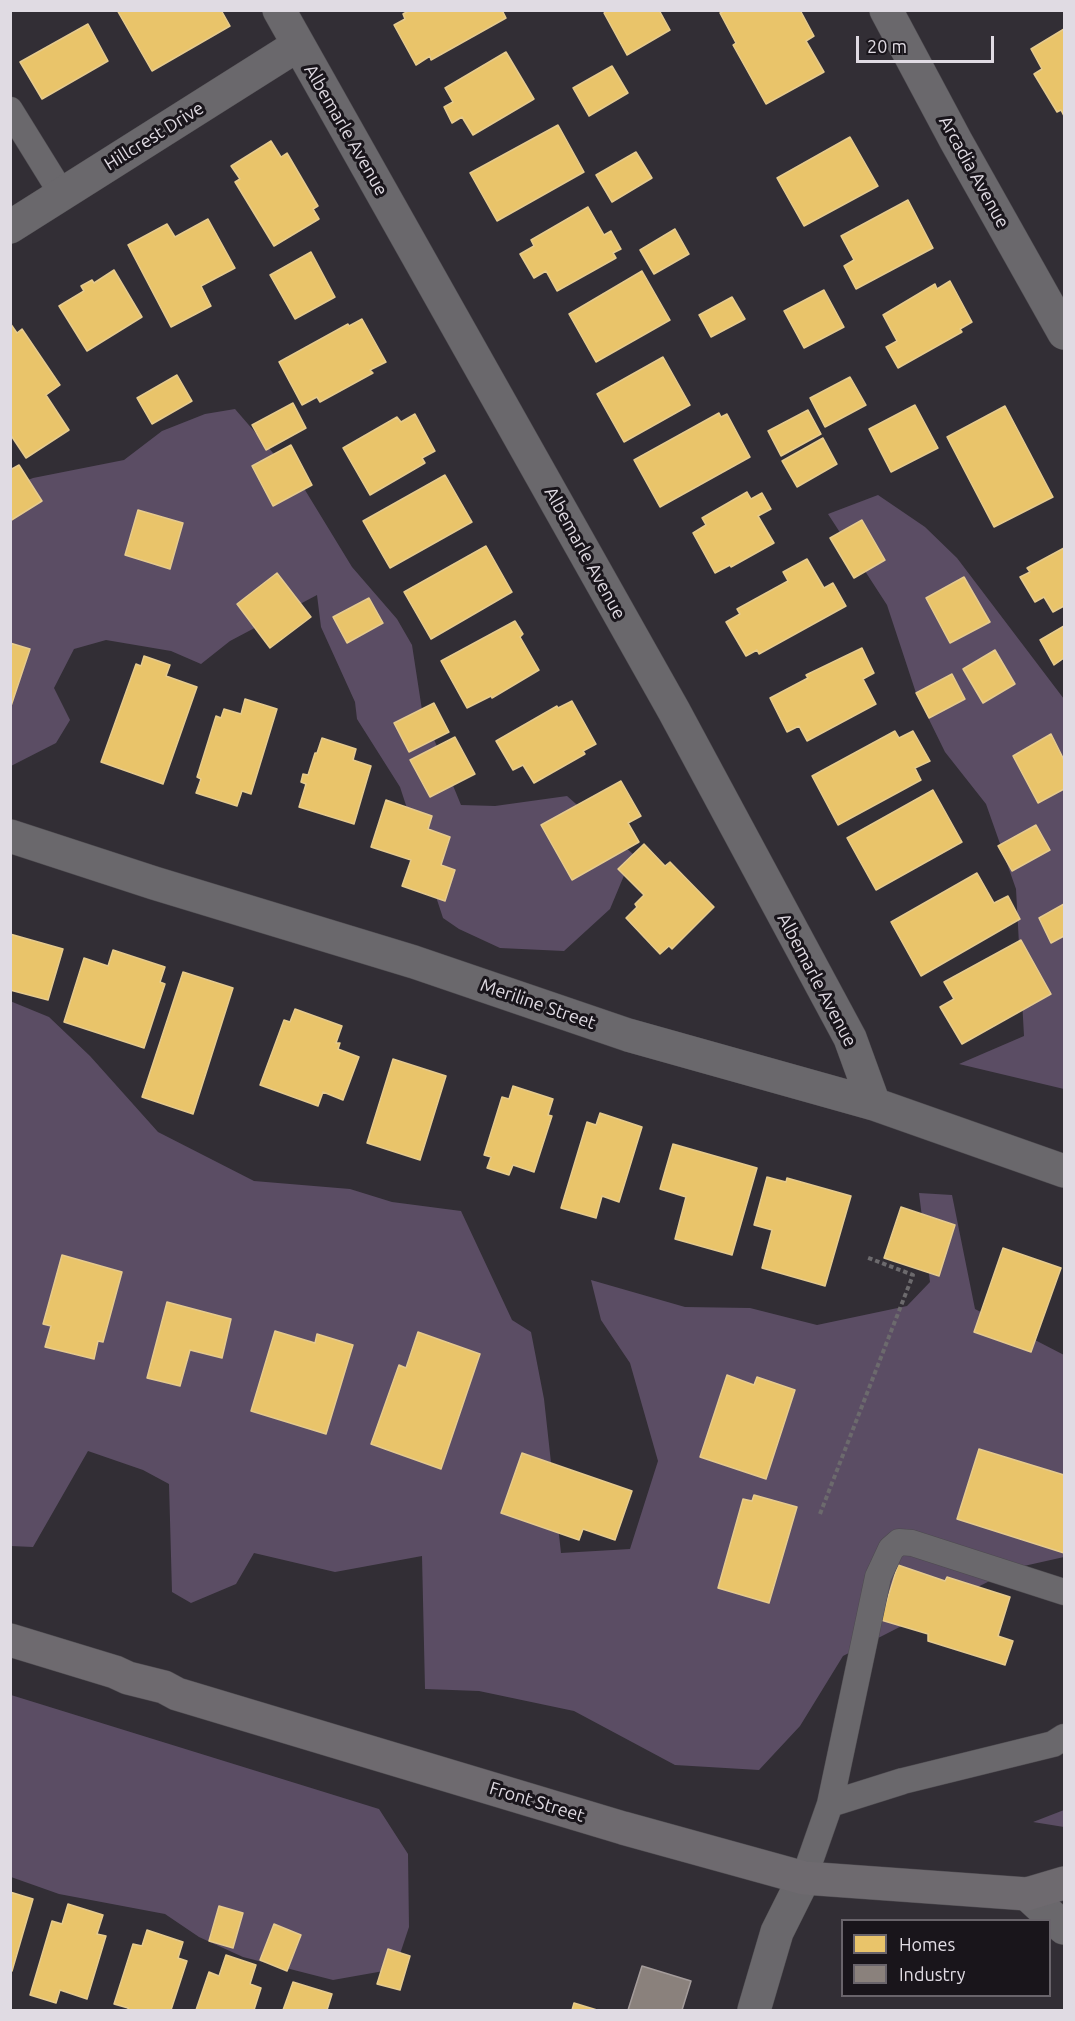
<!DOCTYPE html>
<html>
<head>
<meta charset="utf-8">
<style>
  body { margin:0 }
  #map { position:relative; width:1075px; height:2021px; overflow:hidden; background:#322e35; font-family:Ubuntu,sans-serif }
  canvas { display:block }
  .frame { position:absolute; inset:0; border:12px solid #e0dbe3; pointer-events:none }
  .legend { position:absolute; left:841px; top:1919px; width:210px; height:78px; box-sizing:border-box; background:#19151b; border:2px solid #69646b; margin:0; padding:8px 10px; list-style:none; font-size:18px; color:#e0dbe3 }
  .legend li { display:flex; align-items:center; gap:12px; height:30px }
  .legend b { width:30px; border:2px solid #69646b }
  .scale { position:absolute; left:856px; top:36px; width:138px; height:27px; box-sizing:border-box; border:3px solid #e0dbe3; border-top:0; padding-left:8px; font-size:18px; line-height:21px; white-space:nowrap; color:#e0dbe3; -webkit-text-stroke:4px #19151b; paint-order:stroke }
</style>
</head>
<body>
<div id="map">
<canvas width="1075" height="2021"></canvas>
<div class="frame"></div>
<ul class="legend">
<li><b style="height:16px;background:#e9c46a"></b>Homes</li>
<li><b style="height:16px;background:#8a817c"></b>Industry</li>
</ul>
<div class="scale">20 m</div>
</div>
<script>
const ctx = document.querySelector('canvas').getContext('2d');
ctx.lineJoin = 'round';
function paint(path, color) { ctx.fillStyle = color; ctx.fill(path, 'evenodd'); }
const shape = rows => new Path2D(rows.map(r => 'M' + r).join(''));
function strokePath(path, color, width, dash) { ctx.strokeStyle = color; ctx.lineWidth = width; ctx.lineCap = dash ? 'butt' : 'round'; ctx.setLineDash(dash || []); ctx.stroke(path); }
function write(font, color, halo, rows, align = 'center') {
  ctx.font = font + ' Ubuntu,sans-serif'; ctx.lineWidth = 6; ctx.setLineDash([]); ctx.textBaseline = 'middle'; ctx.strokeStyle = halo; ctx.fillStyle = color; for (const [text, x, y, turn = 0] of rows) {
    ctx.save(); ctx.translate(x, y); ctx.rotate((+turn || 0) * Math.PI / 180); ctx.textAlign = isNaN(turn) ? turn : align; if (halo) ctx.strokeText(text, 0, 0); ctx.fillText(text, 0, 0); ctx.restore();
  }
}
const green = shape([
  [235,409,305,490,352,567,397,619,412,645,422,710,461,805,495,806,567,796,633,854,610,909,564,951,500,948,459,929,443,918,400,787,357,719,355,702,321,627,317,595,230,641,201,664,171,651,106,640,74,649,54,688,70,720,56,743,11,766,11,487,33,478,124,460,162,431,205,414],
  [878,495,925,527,957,558,1064,699,1064,1089,959,1064,1024,1036,1016,889,986,804,945,752,916,693,887,605,828,514],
  [10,1001,49,1017,90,1056,158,1132,254,1181,350,1189,392,1202,461,1211,512,1320,531,1332,544,1399,561,1553,630,1549,658,1461,630,1363,601,1320,591,1280,685,1307,750,1308,817,1325,907,1306,930,1282,919,1193,952,1195,975,1309,1064,1355,1064,1557,1015,1568,843,1656,800,1726,759,1770,675,1765,574,1711,479,1691,425,1689,422,1556,335,1572,254,1553,236,1584,191,1603,172,1592,169,1484,143,1470,88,1451,33,1547,11,1546],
  [11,1695,379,1809,408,1854,409,1927,395,1969,333,1980,243,1957,199,1937,165,1914,59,1894,11,1877],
  [1064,1810,1064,1827,1033,1822]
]);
const homes = shape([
  [117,10,221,10,230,26,152,71,117,10],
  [410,10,502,10,506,18,431,60,430,56,416,65,394,25,405,19,403,14,410,10],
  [608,10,659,10,670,30,627,55,604,13,608,10],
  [725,10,800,10,814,36,806,41,824,72,766,104,733,45,736,43,720,13,725,10],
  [88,24,108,61,42,99,20,62,88,24],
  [1064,29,1064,116,1061,110,1057,112,1034,74,1042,69,1031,49,1064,29],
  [506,52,534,99,473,135,462,117,452,123,444,107,453,102,445,88,506,52],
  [612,66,628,93,589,116,573,88,612,66],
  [558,125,584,172,497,221,470,173,558,125],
  [850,137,878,186,804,226,777,178,850,137],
  [271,141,281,157,287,153,318,206,313,209,319,219,274,246,235,182,240,179,231,166,271,141],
  [636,152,652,178,612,202,596,175,636,152],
  [908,200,933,248,856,289,844,266,854,260,841,236,908,200],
  [588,207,604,235,611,231,621,249,613,253,616,258,557,291,546,271,534,278,520,254,534,246,531,240,588,207],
  [208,219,235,268,201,286,211,306,171,327,128,245,167,224,175,237,208,219],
  [675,229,689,254,654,274,640,250,675,229],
  [311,252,335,297,295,319,270,275,311,252],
  [114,270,142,317,87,351,59,306,84,291,81,286,92,280,94,283,114,270],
  [642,271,670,320,596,362,569,314,642,271],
  [950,281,972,322,960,329,962,332,898,368,886,347,897,341,883,315,935,284,937,289,950,281],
  [824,290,844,327,804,348,784,311,824,290],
  [732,297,745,319,711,337,699,315,732,297],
  [362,319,386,362,370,370,373,373,320,402,317,397,302,405,279,362,348,324,349,326,362,319],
  [10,323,17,333,22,329,60,385,46,395,69,430,26,458,10,434,10,323],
  [663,357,690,405,624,442,597,394,663,357],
  [177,375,192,401,152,424,137,398,177,375],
  [850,377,866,405,825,427,810,398,850,377],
  [293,403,306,428,266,450,252,425,293,403],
  [915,405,938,448,891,472,869,429,915,405],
  [1005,406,1053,497,994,527,947,437,1005,406],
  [808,410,821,434,781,456,768,431,808,410],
  [719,413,721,417,727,414,750,457,660,507,634,460,719,413],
  [415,414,435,451,422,458,425,463,370,495,343,448,397,417,401,422,415,414],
  [823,438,837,464,797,487,782,461,823,438],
  [291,445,312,485,273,506,252,466,291,445],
  [19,465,42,501,10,521,10,470,19,465],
  [445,475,472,522,390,568,363,521,445,475],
  [747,492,751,499,762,493,771,509,758,516,774,543,731,567,730,565,715,573,693,533,706,525,702,518,747,492],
  [138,510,183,523,170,569,125,555,138,510],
  [862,520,885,560,854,578,830,538,862,520],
  [486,546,512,592,431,639,404,592,486,546],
  [1064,548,1064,606,1053,612,1044,597,1035,602,1020,577,1030,572,1027,568,1064,548],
  [807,559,824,588,833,583,846,606,759,654,757,650,746,656,726,622,740,614,737,609,788,581,783,572,807,559],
  [277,573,311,617,270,648,237,604,277,573],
  [964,577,990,622,950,643,926,598,964,577],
  [369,598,383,623,347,643,333,617,369,598],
  [515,621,523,634,520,637,539,670,492,698,491,696,467,708,441,661,515,621],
  [1064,626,1064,658,1054,665,1040,640,1064,626],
  [10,643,30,649,10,709,10,643],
  [862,648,874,673,863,679,876,704,807,741,799,726,787,732,770,698,808,678,806,675,862,648],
  [995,650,1015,684,983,703,963,669,995,650],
  [144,656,170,665,166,676,197,687,163,784,101,762,136,664,141,666,144,656],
  [952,674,965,699,929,718,916,693,952,674],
  [245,699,277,709,251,794,242,791,237,806,196,793,201,779,197,777,216,716,221,718,224,709,241,714,245,699],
  [572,701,596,744,583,751,585,754,534,783,523,765,513,770,496,741,557,706,558,708,572,701],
  [434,703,449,732,409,752,394,723,434,703],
  [895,731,899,738,913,731,930,761,915,768,921,780,838,825,812,776,895,731],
  [1051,734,1064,760,1064,789,1038,803,1013,756,1051,734],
  [455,737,475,774,430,797,410,760,455,737],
  [322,738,356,749,353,760,371,766,354,824,299,807,306,784,301,782,303,774,308,775,315,753,317,753,322,738],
  [621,781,641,816,628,823,639,842,572,880,541,825,621,781],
  [933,790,962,842,876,890,847,838,933,790],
  [386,800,432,816,428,829,450,837,441,865,455,870,445,901,402,886,411,860,371,847,386,800],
  [1036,825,1050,850,1012,871,998,846,1036,825],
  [644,844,665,866,670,862,714,907,672,949,669,946,660,954,626,918,637,907,635,904,644,895,618,869,644,844],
  [977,873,994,903,1008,896,1020,919,921,976,891,922,977,873],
  [1064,904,1064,936,1051,943,1039,918,1064,904],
  [10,934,63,949,48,1000,10,990,10,934],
  [1021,940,1051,994,962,1044,940,1007,954,999,944,982,1021,940],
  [113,950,165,967,160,982,165,984,144,1048,64,1022,84,958,108,966,113,950],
  [183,972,233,988,193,1114,142,1097,183,972],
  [295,1009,342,1026,336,1043,340,1043,338,1049,359,1057,343,1100,323,1092,318,1106,260,1085,284,1020,290,1022,295,1009],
  [393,1059,446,1076,420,1160,367,1143,393,1059],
  [513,1086,553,1099,548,1115,552,1116,534,1172,513,1165,509,1175,487,1168,491,1157,484,1155,502,1097,509,1099,513,1086],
  [600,1113,642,1127,619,1202,602,1196,596,1218,561,1208,587,1122,596,1125,600,1113],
  [673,1144,757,1168,732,1255,675,1239,686,1197,660,1189,673,1144],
  [767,1177,786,1182,787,1178,851,1196,825,1286,762,1268,772,1230,754,1225,767,1177],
  [901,1207,955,1225,939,1276,884,1258,901,1207],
  [1003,1248,1061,1268,1031,1352,974,1332,1003,1248],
  [62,1255,122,1272,103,1342,98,1341,94,1359,45,1347,51,1326,43,1324,62,1255],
  [167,1302,231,1319,222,1358,190,1350,180,1386,147,1378,167,1302],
  [275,1331,315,1343,317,1334,353,1345,326,1434,251,1411,275,1331],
  [418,1332,480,1354,441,1469,371,1444,399,1365,406,1368,418,1332],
  [727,1375,754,1385,757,1377,795,1390,766,1479,700,1457,727,1375],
  [979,1449,1064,1475,1064,1553,957,1519,979,1449],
  [522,1453,632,1491,615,1540,583,1529,579,1540,501,1513,522,1453],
  [754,1495,797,1507,769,1603,718,1588,743,1499,752,1501,754,1495],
  [898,1565,945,1581,947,1577,1010,1597,998,1636,1013,1641,1005,1665,928,1641,928,1634,881,1620,898,1565],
  [10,1892,33,1899,12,1971,10,1971,10,1892],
  [68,1904,103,1915,97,1934,106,1936,87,1999,60,1990,56,2003,30,1995,52,1921,62,1924,68,1904],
  [219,1906,243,1913,233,1948,209,1941,219,1906],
  [274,1924,301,1935,287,1971,260,1960,274,1924],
  [147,1930,183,1942,178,1958,187,1961,171,2010,128,2010,128,2008,114,2004,133,1944,142,1946,147,1930],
  [388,1949,410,1956,400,1990,377,1984,388,1949],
  [226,1955,256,1965,250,1984,261,1988,254,2010,196,2010,209,1972,219,1976,226,1955],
  [293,1982,332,1994,327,2010,283,2010,293,1982],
  [574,2003,597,2010,572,2010,574,2003]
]);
const industry = shape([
  [642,1966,691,1981,682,2010,628,2010,642,1966]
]);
const path = shape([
  [820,1514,913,1275,866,1257]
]);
const service = shape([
  [10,110,62,194],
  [830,1804,903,1781,1053,1744,1064,1737],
  [804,1878,830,1804,878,1577,891,1549,899,1542,912,1543,1064,1592]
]);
const minor = shape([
  [279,10,674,711,850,1038,874,1104],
  [886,10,956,141,1064,333],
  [10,227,298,45],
  [10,836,154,883,414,962,628,1035,874,1104,1064,1171],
  [754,2010,777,1932,804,1878]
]);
const tertiary = shape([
  [1027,1894,1064,1928]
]);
const secondary = shape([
  [10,1640,115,1672,128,1678,164,1687,177,1694,350,1746,623,1828,804,1878,1027,1894,1064,1883]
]);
const streetNames = [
  ["Albemarle Avenue",346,130,60],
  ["Hillcrest Drive",154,136,-32],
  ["Arcadia Avenue",974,172,61],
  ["Albemarle Avenue",585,553,61],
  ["Albemarle Avenue",817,980,62],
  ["Meriline Street",538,1004,19],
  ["Front Street",537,1802,17]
];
paint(green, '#5b4d64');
paint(homes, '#e9c46a');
strokePath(homes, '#e6cb8e', 1.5);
paint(industry, '#8a817c');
strokePath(industry, '#a49c9b', 1.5);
strokePath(service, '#4e4b50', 27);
strokePath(minor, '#4e4b50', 34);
strokePath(tertiary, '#4e4b50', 34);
strokePath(secondary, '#4e4b50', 34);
strokePath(path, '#6c6a6d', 4, [4.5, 3]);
strokePath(service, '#6a686c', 26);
strokePath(minor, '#6a686c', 33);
strokePath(tertiary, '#6a686c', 33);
strokePath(secondary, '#6e6a6f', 33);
write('18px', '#e0dbe3', '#19151b', streetNames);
</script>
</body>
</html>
